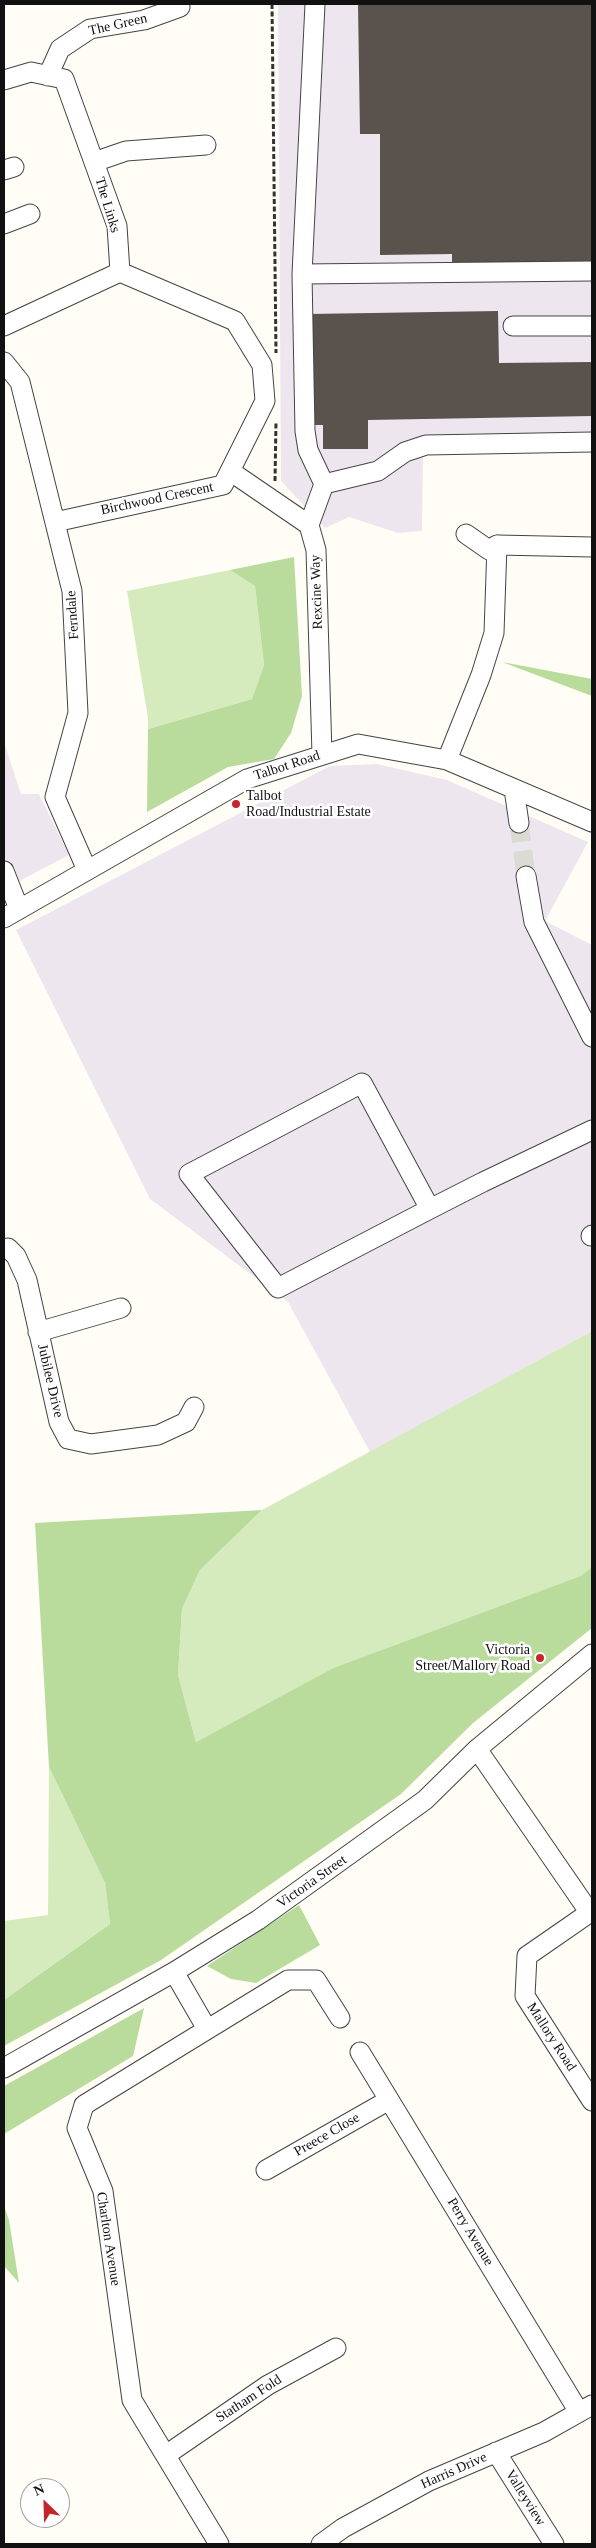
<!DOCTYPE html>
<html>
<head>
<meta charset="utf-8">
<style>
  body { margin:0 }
  #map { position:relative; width:596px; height:2548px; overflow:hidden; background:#fffdf5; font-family:Georgia,serif }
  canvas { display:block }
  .frame { position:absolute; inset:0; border:5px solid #111; pointer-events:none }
  .north { position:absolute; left:20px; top:2478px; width:50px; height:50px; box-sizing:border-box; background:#fff; border:1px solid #a0a0a0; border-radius:50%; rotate:336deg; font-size:14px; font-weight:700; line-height:20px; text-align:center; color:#111 }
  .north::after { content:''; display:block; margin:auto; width:18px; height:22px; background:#c4262e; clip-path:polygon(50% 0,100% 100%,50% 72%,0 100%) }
</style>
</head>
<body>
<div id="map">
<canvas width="596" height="2548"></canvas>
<div class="frame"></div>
<div class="north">N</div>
</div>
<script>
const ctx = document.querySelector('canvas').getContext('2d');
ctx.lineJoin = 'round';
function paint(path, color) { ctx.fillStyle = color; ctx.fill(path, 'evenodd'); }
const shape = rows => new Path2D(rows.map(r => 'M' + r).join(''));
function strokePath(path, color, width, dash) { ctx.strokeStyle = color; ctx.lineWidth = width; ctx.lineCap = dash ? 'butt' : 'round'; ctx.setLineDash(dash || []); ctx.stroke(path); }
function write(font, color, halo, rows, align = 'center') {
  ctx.font = font + ' Georgia,serif'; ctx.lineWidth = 5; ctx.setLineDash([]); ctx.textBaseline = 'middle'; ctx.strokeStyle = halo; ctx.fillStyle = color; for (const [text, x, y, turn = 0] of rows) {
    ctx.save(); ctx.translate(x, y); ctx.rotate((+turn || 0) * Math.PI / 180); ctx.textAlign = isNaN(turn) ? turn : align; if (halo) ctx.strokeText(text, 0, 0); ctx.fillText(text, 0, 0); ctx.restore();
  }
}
const industrial = shape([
  [278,4,592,4,592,451,423,455,422,531,398,533,349,517,325,528,281,481],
  [4,742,21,794,39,794,69,855,4,889],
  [377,764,447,780,588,842,545,921,592,945,592,1331,370,1452,288,1302,150,1199,16,930,330,766]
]);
const green = shape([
  [230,570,255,586,264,665,252,699,148,729,148,718,127,591],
  [592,1331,592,1567,582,1576,333,1668,196,1742,178,1675,182,1609,200,1570,262,1510],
  [49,1767,105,1883,110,1924,4,2000,4,1921,48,1915]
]);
const forest = shape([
  [294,557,302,696,291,733,274,759,228,767,147,812,148,729,252,699,264,665,255,586,230,570],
  [502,662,592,679,592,696],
  [262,1510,200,1570,182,1609,178,1675,196,1742,333,1668,581,1576,592,1567,592,1628,473,1723,401,1794,161,1960,4,2046,4,2000,110,1924,105,1883,49,1767,35,1523],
  [299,1905,320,1945,256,1983,231,1979,207,1966],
  [144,2008,133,2056,4,2134,4,2086],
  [4,2206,9,2220,19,2283,4,2266]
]);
const building = shape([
  [358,4,592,4,592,262,452,262,452,254,380,255,380,134,360,134],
  [498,311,499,363,592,362,592,416,368,420,368,449,323,449,323,425,311,425,309,314]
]);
const minorTunnel = shape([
  [519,823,526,876]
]);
const path = shape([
  [272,4,276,353],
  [275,481,276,422]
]);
const minor = shape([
  [48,76,60,49,90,29,144,20,180,7,178,4],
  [4,80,31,72,64,79,117,226,120,272,4,326],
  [94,162,126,151,206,145],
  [4,170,14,167],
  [4,224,30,214],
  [302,274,592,271],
  [513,326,592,326],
  [4,362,20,382,72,591,78,713,55,797,87,870],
  [230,471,309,525,316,550,322,755],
  [324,484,378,471,405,452,426,445,592,442],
  [55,522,223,485,265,401,262,365,235,321,120,272],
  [309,525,324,484,308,450,305,431,302,274,315,4],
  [466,534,489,550,497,545],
  [447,760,481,675,494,633,497,545,592,547],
  [514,789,519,823],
  [4,871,19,909],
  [526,876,534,922,592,1037],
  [4,918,247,779,358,744,447,760,592,822],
  [430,1209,362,1083,189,1174,278,1288,430,1209,483,1182,592,1130],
  [591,1236,592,1235],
  [4,1249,8,1248,16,1256,27,1280,59,1422,68,1439,91,1444,158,1435,186,1422,194,1407],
  [38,1332,121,1308],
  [477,1749,590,1913],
  [592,1911,527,1956,525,1996,592,2101],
  [174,1972,207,2029],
  [360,2052,579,2412],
  [4,2068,174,1972,258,1920,425,1800,477,1749,592,1654],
  [266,2170,389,2100],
  [496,2452,554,2544],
  [166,2455,268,2385,336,2348],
  [219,2544,132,2400,103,2191,77,2128,84,2105,288,1980,316,1980,340,2018],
  [321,2544,343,2528,429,2481,544,2432,592,2405]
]);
const markers = [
  [236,804,5,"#c4262e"],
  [540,1658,5,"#c4262e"]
];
const streetNames = [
  ["The Green",118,25,-13],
  ["The Links",107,205,73],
  ["Birchwood Crescent",157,499,-12],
  ["Rexcine Way",317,592,-92],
  ["Ferndale",73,615,-94],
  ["Talbot Road",287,766,-18],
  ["Jubilee Drive",50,1381,77],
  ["Victoria Street",312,1882,-35],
  ["Mallory Road",551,2037,57],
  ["Preece Close",327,2135,-30],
  ["Perry Avenue",470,2232,59],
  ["Charlton Avenue",108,2239,81],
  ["Statham Fold",249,2399,-33],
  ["Harris Drive",454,2471,-24],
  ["Valleyview",525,2498,58]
];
const poiNames = [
  ["Talbot",246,796],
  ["Road/Industrial Estate",246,812],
  ["Victoria",530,1650,"right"],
  ["Street/Mallory Road",530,1666,"right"]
];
paint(industrial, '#eee6ef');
paint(green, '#d5ebbd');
paint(forest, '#b9dc9c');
paint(building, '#5a524d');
strokePath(minorTunnel, '#dbdad3', 19, [19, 9]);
strokePath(minor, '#444', 21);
strokePath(path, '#333', 3, [5, 2.5]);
strokePath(minor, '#fff', 19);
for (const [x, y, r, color] of markers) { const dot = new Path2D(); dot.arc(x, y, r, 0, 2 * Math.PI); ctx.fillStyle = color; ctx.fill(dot); strokePath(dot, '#fff', 2); }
write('14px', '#111', '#fff', streetNames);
write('14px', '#111', '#fff', poiNames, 'left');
</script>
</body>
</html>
